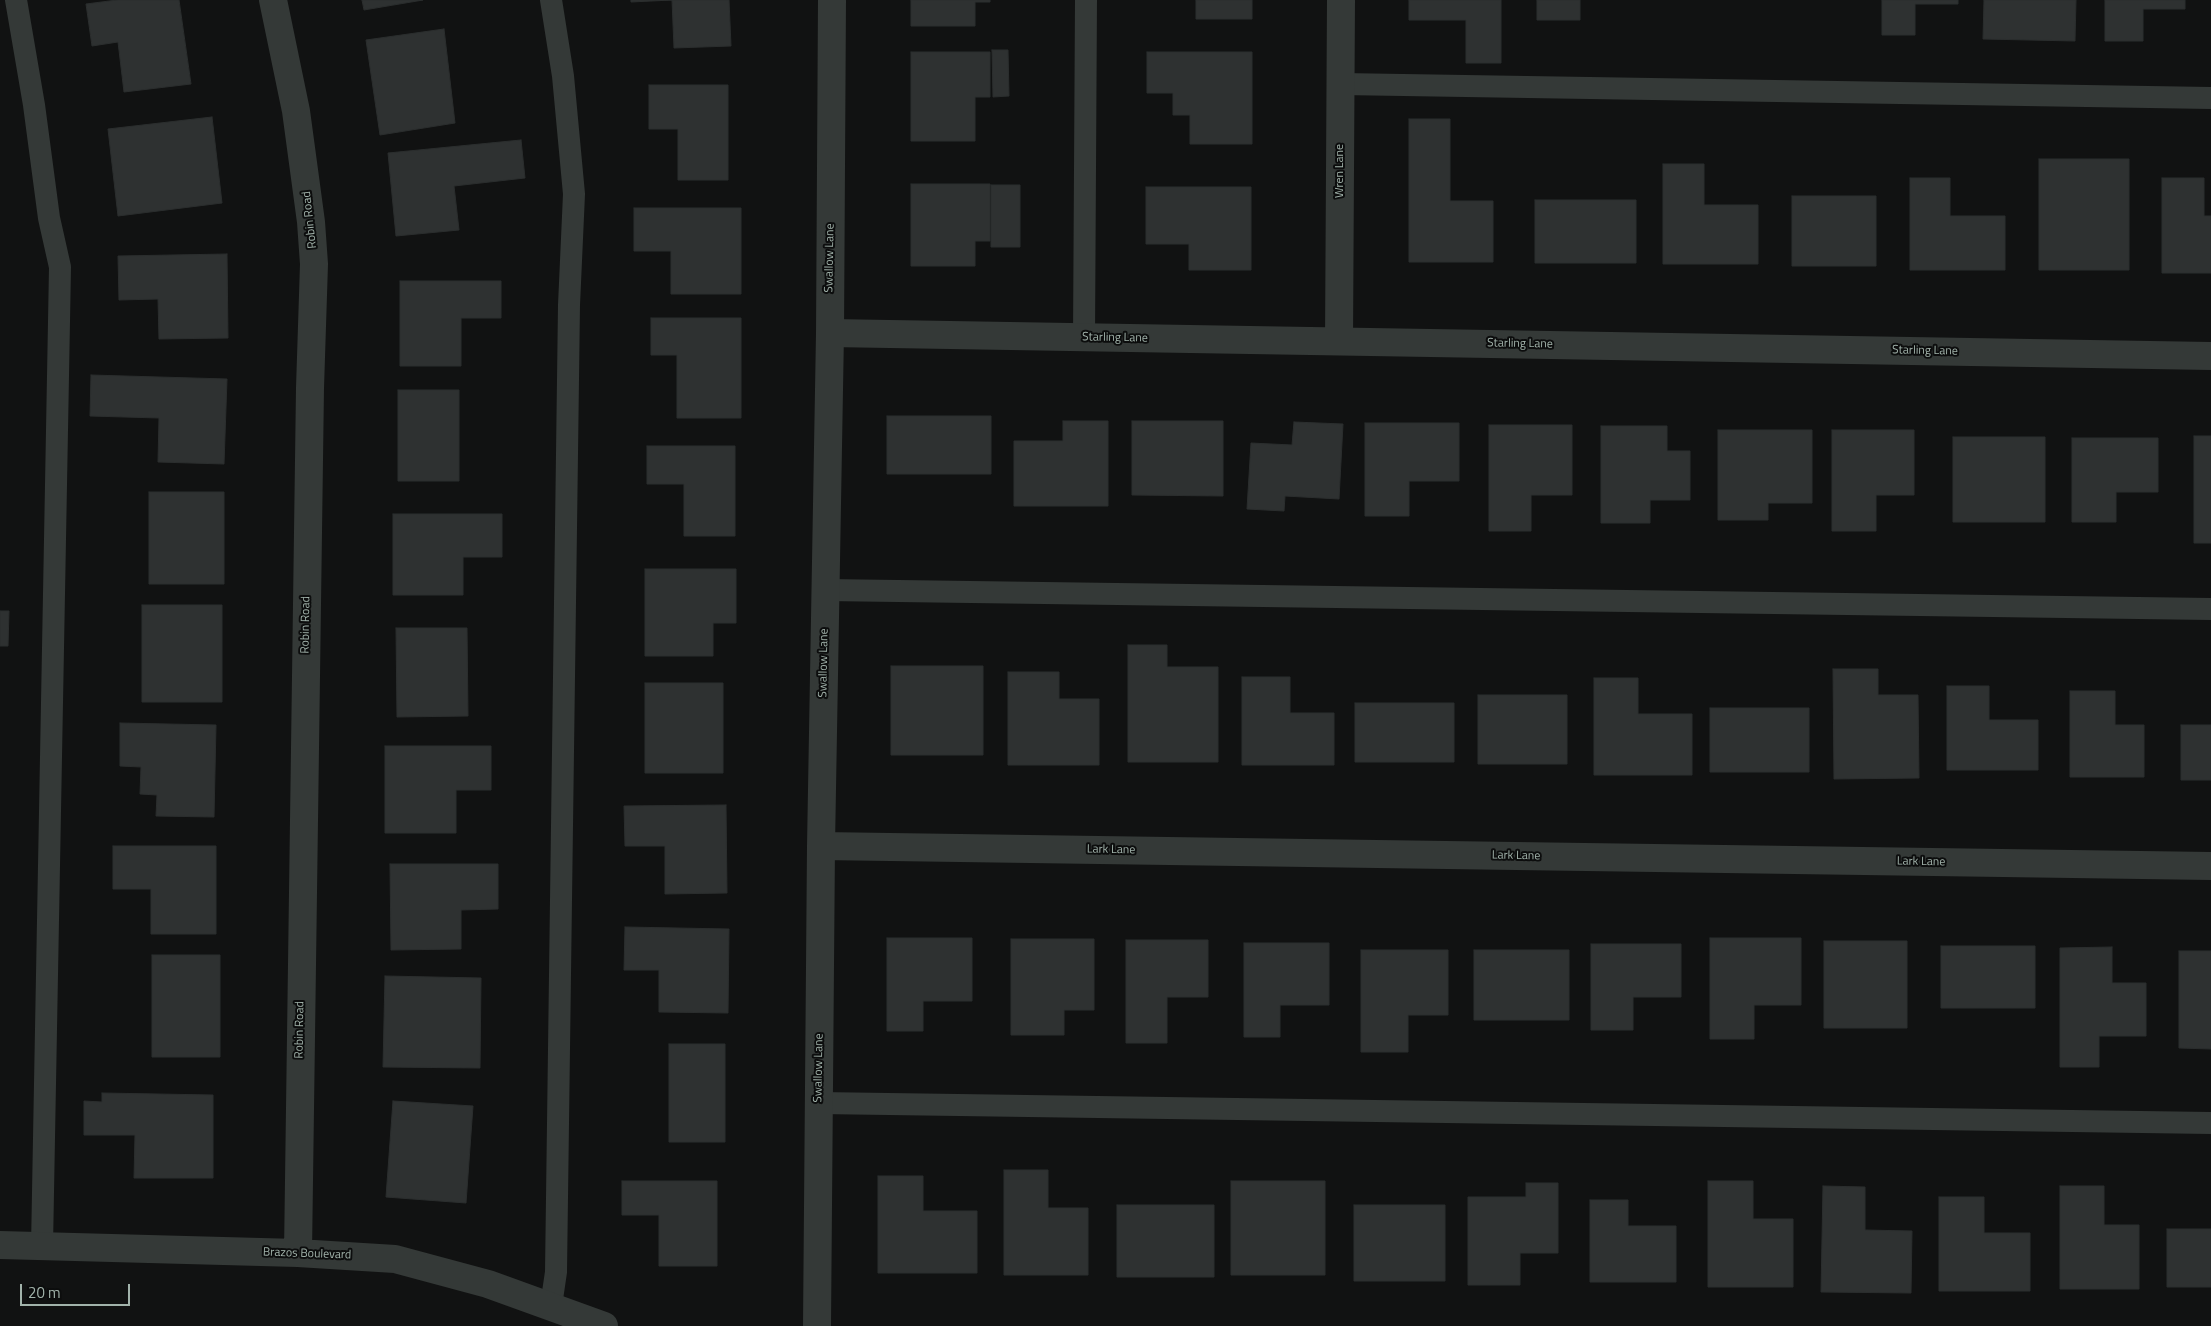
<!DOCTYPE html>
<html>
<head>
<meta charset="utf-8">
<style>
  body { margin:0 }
  #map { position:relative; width:2211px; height:1326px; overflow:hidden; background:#111212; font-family:"Titillium Web",sans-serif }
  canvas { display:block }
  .scale { position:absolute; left:20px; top:1284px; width:110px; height:22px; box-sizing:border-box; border:2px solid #a2b3ab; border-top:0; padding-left:6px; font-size:15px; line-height:18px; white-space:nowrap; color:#a2b3ab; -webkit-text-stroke:4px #0c0d0d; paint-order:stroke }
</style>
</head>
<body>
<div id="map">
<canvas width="2211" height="1326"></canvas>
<div class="scale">20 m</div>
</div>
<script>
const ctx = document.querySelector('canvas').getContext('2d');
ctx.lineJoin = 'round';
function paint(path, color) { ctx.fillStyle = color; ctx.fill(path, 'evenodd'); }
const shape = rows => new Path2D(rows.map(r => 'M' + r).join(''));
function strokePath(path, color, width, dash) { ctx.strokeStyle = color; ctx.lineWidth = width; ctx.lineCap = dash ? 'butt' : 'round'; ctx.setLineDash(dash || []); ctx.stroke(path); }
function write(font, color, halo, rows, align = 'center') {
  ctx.font = font + ' "Titillium Web",sans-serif'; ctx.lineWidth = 4; ctx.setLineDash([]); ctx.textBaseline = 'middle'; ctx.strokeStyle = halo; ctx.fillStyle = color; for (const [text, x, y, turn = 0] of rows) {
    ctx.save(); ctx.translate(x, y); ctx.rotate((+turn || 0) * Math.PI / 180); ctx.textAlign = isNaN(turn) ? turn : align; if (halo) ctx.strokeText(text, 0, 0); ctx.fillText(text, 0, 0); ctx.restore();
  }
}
const building = shape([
  [117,0,179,0,191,84,124,92,118,42,92,46,86,4,117,0],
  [362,0,423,0,364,10,362,0],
  [631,0,729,0,731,46,674,48,672,0,631,2,631,0],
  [911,0,990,0,990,2,975,2,975,26,911,26,911,0],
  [1196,0,1252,0,1252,19,1196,19,1196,0],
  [1409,0,1501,0,1501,63,1466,63,1466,20,1409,20,1409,0],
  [1537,0,1580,0,1580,20,1537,20,1537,0],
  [1882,0,1958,0,1958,4,1915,4,1915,35,1882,35,1882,0],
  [1984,0,2076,0,2075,41,1983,39,1984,0],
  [2105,0,2185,0,2185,9,2143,9,2143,41,2105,41,2105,0],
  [444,29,455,123,380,135,366,40,444,29],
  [992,50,1008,50,1009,96,993,97,992,50],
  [911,52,990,52,990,97,975,97,975,141,911,141,911,52],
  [1147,52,1252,52,1252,144,1190,144,1190,115,1173,115,1173,93,1147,93,1147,52],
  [649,85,728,85,728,180,678,180,678,129,649,129,649,85],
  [212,117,222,203,118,216,108,129,212,117],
  [1409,119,1450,119,1450,201,1493,201,1493,262,1409,262,1409,119],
  [521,140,525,178,454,186,459,230,396,236,388,153,521,140],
  [2039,159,2129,159,2129,270,2039,270,2039,159],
  [1663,164,1704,164,1704,205,1758,205,1758,264,1663,264,1663,164],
  [1910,178,1950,178,1950,216,2005,216,2005,270,1910,270,1910,178],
  [2162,178,2204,178,2204,216,2211,216,2211,273,2162,273,2162,178],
  [911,184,990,184,990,241,975,241,975,266,911,266,911,184],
  [991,185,1020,185,1020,247,991,247,991,185],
  [1146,187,1251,187,1251,270,1189,270,1189,244,1146,244,1146,187],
  [1792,196,1876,196,1876,266,1792,266,1792,196],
  [1535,200,1636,200,1636,263,1535,263,1535,200],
  [634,208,741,208,741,294,671,294,671,251,634,251,634,208],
  [227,254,228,338,159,339,158,299,119,300,118,256,227,254],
  [400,281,501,281,501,318,461,318,461,366,400,366,400,281],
  [651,318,741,318,741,418,677,418,677,355,651,355,651,318],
  [91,375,227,379,224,464,158,462,159,418,90,416,91,375],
  [398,390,459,390,459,481,398,481,398,390],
  [887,416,991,416,991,474,887,474,887,416],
  [1063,421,1108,421,1108,506,1014,506,1014,441,1063,441,1063,421],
  [1132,421,1223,421,1223,496,1132,495,1132,421],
  [1294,422,1343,424,1339,499,1285,496,1284,511,1247,509,1251,443,1292,445,1294,422],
  [1365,423,1459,423,1459,481,1409,481,1409,516,1365,516,1365,423],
  [1489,425,1572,425,1572,495,1531,495,1531,531,1489,531,1489,425],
  [1601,426,1667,426,1667,451,1690,451,1690,500,1650,500,1650,523,1601,523,1601,426],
  [1718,430,1812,430,1812,503,1768,503,1768,520,1718,520,1718,430],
  [1832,430,1914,430,1914,495,1876,495,1876,531,1832,531,1832,430],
  [2194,436,2211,436,2211,543,2194,543,2194,436],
  [1953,437,2045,437,2045,522,1953,522,1953,437],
  [2072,438,2158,438,2158,492,2116,492,2116,522,2072,522,2072,438],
  [647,446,735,446,735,536,684,536,684,484,647,484,647,446],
  [149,492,224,492,224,584,149,584,149,492],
  [393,514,502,514,502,557,463,557,463,595,393,595,393,514],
  [645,569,736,569,736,623,713,623,713,656,645,656,645,569],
  [142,605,222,605,222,702,142,702,142,605],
  [0,611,9,611,8,646,0,646,0,611],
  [396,628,467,628,468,716,397,717,396,628],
  [1128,645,1167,645,1167,667,1218,667,1218,762,1128,762,1128,645],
  [891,666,983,666,983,755,891,755,891,666],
  [1833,669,1878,669,1878,695,1918,695,1919,778,1834,779,1833,669],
  [1008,672,1059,672,1059,699,1099,699,1099,765,1008,765,1008,672],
  [1242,677,1290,677,1290,713,1334,713,1334,765,1242,765,1242,677],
  [1594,678,1638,678,1638,714,1692,714,1692,775,1594,775,1594,678],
  [645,683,723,683,723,773,645,773,645,683],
  [1947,686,1989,686,1989,720,2038,720,2038,770,1947,770,1947,686],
  [2070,691,2115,691,2115,725,2144,725,2144,777,2070,777,2070,691],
  [1478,695,1567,695,1567,764,1478,764,1478,695],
  [1355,703,1454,703,1454,762,1355,762,1355,703],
  [1710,708,1809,708,1809,772,1710,772,1710,708],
  [120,723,216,725,214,817,156,816,157,795,140,794,141,767,120,766,120,723],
  [2181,725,2211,725,2211,780,2181,780,2181,725],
  [385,746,491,746,491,790,456,790,456,833,385,833,385,746],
  [726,805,727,893,665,894,665,846,625,846,624,806,726,805],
  [113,846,216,846,216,934,151,934,151,889,113,889,113,846],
  [390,864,498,864,498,909,461,910,461,949,391,950,390,864],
  [625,927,729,929,728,1013,659,1012,659,970,624,970,625,927],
  [887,938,972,938,972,1001,923,1001,923,1031,887,1031,887,938],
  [1710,938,1801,938,1801,1005,1754,1005,1754,1039,1710,1039,1710,938],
  [1011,939,1094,939,1094,1010,1064,1010,1064,1035,1011,1035,1011,939],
  [1126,940,1208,940,1208,997,1167,997,1167,1043,1126,1043,1126,940],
  [1824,941,1907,941,1907,1028,1824,1028,1824,941],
  [1244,943,1329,943,1329,1005,1280,1005,1280,1037,1244,1037,1244,943],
  [1591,944,1681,944,1681,997,1633,997,1633,1030,1591,1030,1591,944],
  [1941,946,2035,946,2035,1008,1941,1008,1941,946],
  [2112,947,2112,983,2146,983,2146,1036,2099,1036,2099,1067,2060,1067,2060,948,2112,947],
  [1361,950,1448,950,1448,1015,1408,1015,1408,1052,1361,1052,1361,950],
  [1474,950,1569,950,1569,1020,1474,1020,1474,950],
  [2179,951,2211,951,2211,1049,2179,1048,2179,951],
  [152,955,220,955,220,1057,152,1057,152,955],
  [385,976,481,978,480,1068,383,1067,385,976],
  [669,1044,725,1044,725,1142,669,1142,669,1044],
  [102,1093,213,1095,213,1178,134,1178,135,1135,84,1135,84,1101,102,1102,102,1093],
  [393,1101,473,1106,466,1203,386,1197,393,1101],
  [1004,1170,1048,1170,1048,1208,1088,1208,1088,1275,1004,1275,1004,1170],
  [878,1176,923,1176,923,1211,977,1211,977,1273,878,1273,878,1176],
  [622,1181,717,1181,717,1266,659,1266,659,1215,622,1215,622,1181],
  [1231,1181,1325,1181,1325,1275,1231,1275,1231,1181],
  [1708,1181,1753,1181,1753,1219,1793,1219,1793,1287,1708,1287,1708,1181],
  [1526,1183,1558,1183,1558,1253,1520,1253,1520,1285,1468,1285,1468,1197,1526,1197,1526,1183],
  [1823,1186,1865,1187,1865,1230,1912,1231,1911,1293,1821,1292,1823,1186],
  [2060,1186,2104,1186,2104,1225,2139,1225,2139,1289,2060,1289,2060,1186],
  [1939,1197,1984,1197,1984,1233,2030,1233,2030,1291,1939,1291,1939,1197],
  [1590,1200,1628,1200,1628,1226,1676,1226,1676,1282,1590,1282,1590,1200],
  [1117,1205,1214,1205,1214,1277,1117,1277,1117,1205],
  [1354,1205,1445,1205,1445,1281,1354,1281,1354,1205],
  [2167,1229,2211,1229,2211,1287,2167,1287,2167,1229]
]);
const lane = shape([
  [16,0,34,105,49,218,60,267,42,1246],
  [1341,84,2211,98],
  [1084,337,1086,0],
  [825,590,2211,609],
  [819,1103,2211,1123],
  [551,1306,556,1272,569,305,574,194,563,76,551,0]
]);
const street = shape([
  [273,0,296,111,311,222,314,264,310,388,298,1253],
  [830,333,2211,356],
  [1339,341,1341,0],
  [821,846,2211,866],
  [0,1245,298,1253,395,1259,488,1284,604,1326],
  [817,1326,821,846,830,333,832,0]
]);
const streetNames = [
  ["Wren Lane",1340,171,-90],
  ["Robin Road",310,220,-96],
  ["Swallow Lane",830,258,-89],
  ["Starling Lane",1115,338,1],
  ["Starling Lane",1520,344,1],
  ["Starling Lane",1925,351,1],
  ["Robin Road",306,625,-89],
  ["Swallow Lane",824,663,-89],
  ["Lark Lane",1111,850,1],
  ["Lark Lane",1516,856,1],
  ["Lark Lane",1921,862,1],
  ["Robin Road",300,1030,-89],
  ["Swallow Lane",819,1068,-89],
  ["Brazos Boulevard",307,1254,2]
];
paint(building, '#2e3131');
strokePath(building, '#2b2e2e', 1);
strokePath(lane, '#343937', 22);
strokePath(street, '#343937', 28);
write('12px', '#a2b3ab', '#0c0d0d', streetNames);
</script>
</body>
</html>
